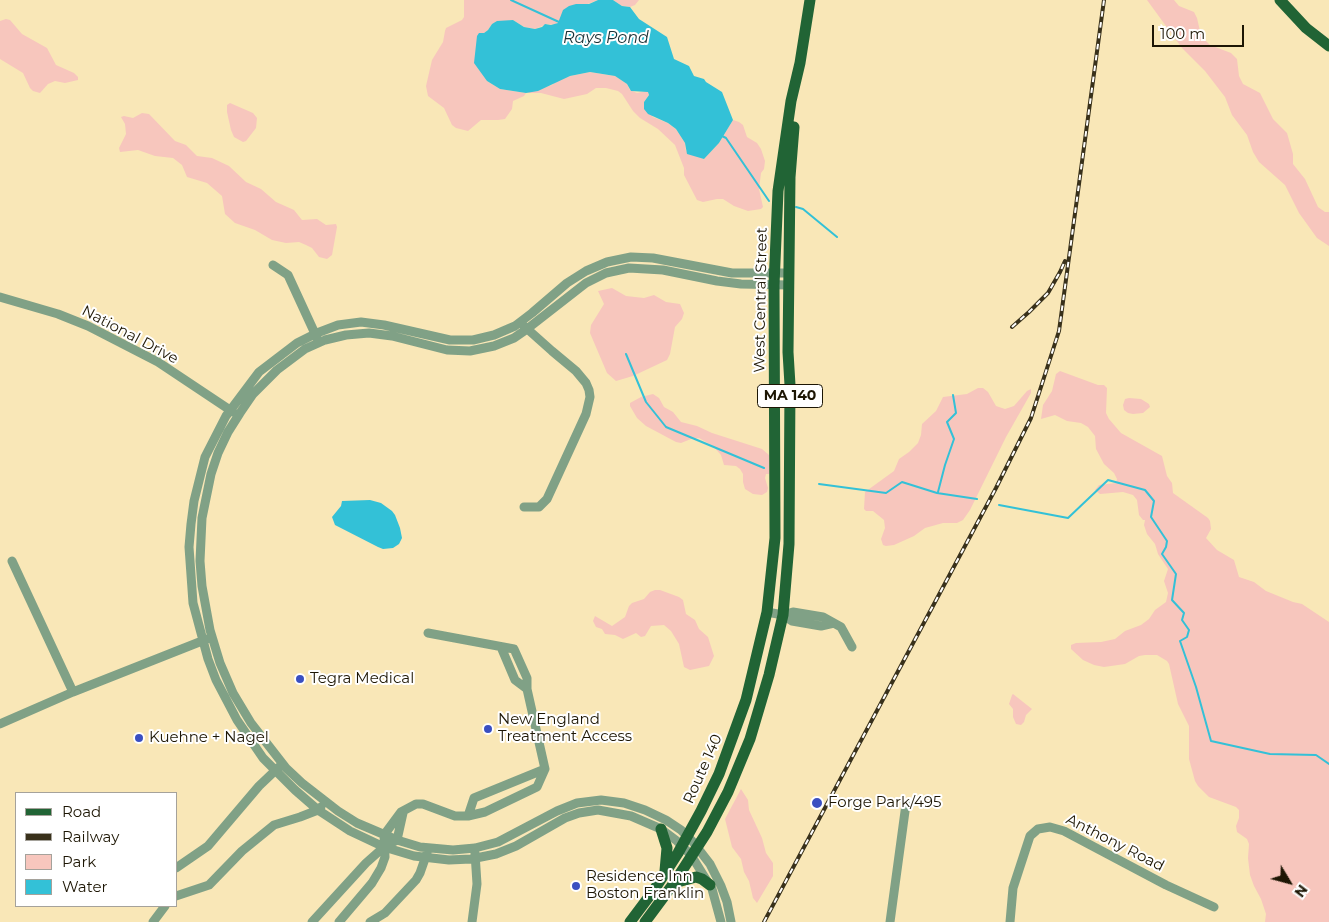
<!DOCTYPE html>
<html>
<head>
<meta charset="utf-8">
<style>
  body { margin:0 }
  #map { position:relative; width:1329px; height:922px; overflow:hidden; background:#f9e7b7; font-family:Montserrat,sans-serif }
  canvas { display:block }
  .legend { position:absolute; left:15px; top:792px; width:162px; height:115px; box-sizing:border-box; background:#fff; border:1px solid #a5a29b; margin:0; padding:6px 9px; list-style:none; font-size:15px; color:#1d1604 }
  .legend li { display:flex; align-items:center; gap:10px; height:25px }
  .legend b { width:25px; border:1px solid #a5a29b }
  .north { position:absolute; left:1264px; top:857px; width:50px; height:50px; -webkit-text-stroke:4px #fff; paint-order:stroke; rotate:127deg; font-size:14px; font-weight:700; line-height:20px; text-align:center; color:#1d1604 }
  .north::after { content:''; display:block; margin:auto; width:18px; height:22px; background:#1d1604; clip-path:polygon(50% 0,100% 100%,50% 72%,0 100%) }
  .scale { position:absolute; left:1152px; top:25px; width:92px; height:22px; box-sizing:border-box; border:2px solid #1d1604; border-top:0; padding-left:6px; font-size:15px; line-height:18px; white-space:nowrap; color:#1d1604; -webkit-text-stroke:4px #fff; paint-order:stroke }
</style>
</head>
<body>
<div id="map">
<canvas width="1329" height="922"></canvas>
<ul class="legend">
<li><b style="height:6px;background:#216435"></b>Road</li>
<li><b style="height:6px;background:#39311b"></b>Railway</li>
<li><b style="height:14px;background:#f7c6bd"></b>Park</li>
<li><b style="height:14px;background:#33c1d7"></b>Water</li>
</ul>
<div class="north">N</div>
<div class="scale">100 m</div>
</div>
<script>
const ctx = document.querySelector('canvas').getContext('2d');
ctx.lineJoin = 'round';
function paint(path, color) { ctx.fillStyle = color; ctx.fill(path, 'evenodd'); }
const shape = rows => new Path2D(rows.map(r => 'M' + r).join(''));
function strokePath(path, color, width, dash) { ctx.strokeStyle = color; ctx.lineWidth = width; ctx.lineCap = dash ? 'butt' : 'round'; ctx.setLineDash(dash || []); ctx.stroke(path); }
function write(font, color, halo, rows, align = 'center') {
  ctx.font = font + ' Montserrat,sans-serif'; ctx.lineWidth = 4; ctx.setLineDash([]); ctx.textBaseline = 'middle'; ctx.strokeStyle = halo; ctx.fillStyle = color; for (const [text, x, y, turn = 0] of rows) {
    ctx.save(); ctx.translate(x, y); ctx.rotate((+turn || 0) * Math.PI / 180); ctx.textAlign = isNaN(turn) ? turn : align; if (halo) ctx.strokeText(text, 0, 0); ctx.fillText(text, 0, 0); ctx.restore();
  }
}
const green = shape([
  [464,0,598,0,585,5,576,4,555,25,547,24,535,29,524,27,513,20,492,24,488,30,484,33,487,81,500,89,526,93,552,85,561,78,570,76,590,72,615,76,627,84,630,90,637,93,646,91,648,92,649,95,644,102,653,117,668,123,676,129,685,143,686,151,704,159,719,143,733,120,739,122,743,125,747,137,757,143,761,149,765,161,764,169,761,173,759,189,763,207,761,209,748,211,734,206,723,199,717,199,703,202,697,200,684,175,684,168,675,145,658,129,640,118,633,111,622,94,618,91,606,88,596,88,587,94,564,99,541,93,526,93,524,96,513,101,512,109,505,119,498,120,481,120,468,131,456,128,452,125,444,108,428,96,426,86,432,60,443,42,445,31,446,28,462,20,464,17],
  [613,0,639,0,635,5,630,7,622,6],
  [1147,0,1174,0,1179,6,1194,12,1197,18,1200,31,1205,40,1210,45,1231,53,1237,59,1239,76,1243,84,1260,93,1273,119,1287,133,1293,154,1293,164,1305,179,1318,207,1325,212,1329,212,1329,246,1317,238,1299,213,1285,185,1259,162,1253,152,1247,135,1232,115,1225,97,1205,71,1182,48],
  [6,19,10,20,22,34,47,48,56,65,74,73,78,77,78,80,65,83,55,81,48,84,40,93,33,91,30,88,23,73,0,59,0,21],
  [230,103,253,113,257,118,256,128,246,141,243,142,234,137,231,130,227,112,227,105],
  [142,113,149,114,175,141,186,145,197,156,212,158,229,166,246,182,261,189,276,202,294,210,302,220,317,219,326,225,336,224,337,227,332,255,327,259,319,257,312,248,306,245,299,242,286,243,272,240,255,230,235,223,225,214,222,196,207,183,187,177,182,165,173,158,155,156,138,150,120,152,119,148,126,134,125,124,121,117,124,116,133,118],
  [612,288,626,296,644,298,654,295,666,302,680,304,684,313,682,319,675,327,670,354,667,360,633,376,616,381,607,373,590,333,591,325,604,304,598,291],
  [1060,371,1098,385,1104,385,1107,388,1106,413,1109,419,1121,433,1162,456,1167,476,1172,483,1173,493,1208,518,1210,521,1211,529,1206,538,1217,550,1234,560,1239,577,1254,582,1266,591,1293,602,1302,604,1329,622,1329,922,1265,922,1266,914,1261,899,1254,886,1250,875,1248,858,1249,844,1247,839,1237,832,1236,826,1239,818,1239,810,1236,807,1209,797,1198,786,1195,781,1189,759,1189,726,1178,704,1169,664,1167,661,1157,655,1145,655,1139,656,1125,664,1104,667,1094,665,1083,660,1071,649,1071,645,1076,643,1101,642,1115,639,1125,631,1141,625,1149,619,1155,610,1166,602,1168,593,1164,581,1168,569,1158,554,1155,544,1147,534,1144,525,1145,520,1143,520,1139,515,1137,500,1133,495,1123,492,1100,494,1095,490,1099,485,1116,483,1117,479,1114,473,1104,464,1096,449,1095,436,1088,427,1081,423,1067,421,1055,415,1041,419,1043,405,1052,391,1056,374],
  [978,388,983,388,988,392,996,406,1005,409,1014,406,1027,391,1031,389,1031,393,1006,437,970,510,963,520,957,523,943,523,925,528,914,536,894,545,886,546,883,545,881,539,885,528,884,520,873,511,866,511,864,509,865,492,894,471,899,459,909,452,918,443,921,435,922,424,936,411,943,397,967,394],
  [653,394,659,398,664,407,673,412,681,422,697,426,712,433,762,449,769,455,769,474,766,474,765,478,768,488,767,492,762,495,753,494,745,489,743,482,743,474,740,469,736,466,724,465,721,455,713,446,699,438,691,439,681,443,676,442,646,426,637,418,630,406,630,403,641,397],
  [1129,398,1141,399,1149,404,1150,407,1143,413,1133,414,1128,413,1124,410,1123,405,1125,399],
  [655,590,660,590,679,597,683,600,686,614,695,620,699,629,708,637,714,656,709,666,690,670,684,667,679,644,671,631,664,625,651,626,645,636,641,637,636,633,623,639,615,635,605,634,602,629,596,627,593,621,595,616,612,626,625,617,629,606,632,603,644,599,650,592],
  [1013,694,1032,709,1026,715,1024,722,1021,725,1016,724,1013,717,1013,709,1009,704,1012,695],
  [741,789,748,800,749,810,762,838,766,853,773,863,773,876,757,903,753,898,749,881,744,872,741,859,732,847,725,819]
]);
const water = shape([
  [598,0,613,0,622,6,630,7,639,19,667,37,674,59,689,66,694,76,704,79,706,82,722,92,733,120,719,143,704,159,687,154,685,143,676,129,668,123,648,114,644,109,644,102,649,95,648,92,631,91,627,84,615,76,590,72,570,76,538,91,526,93,500,89,487,81,474,63,477,36,479,33,484,33,488,30,492,24,497,21,513,20,524,27,535,29,542,27,545,24,551,25,558,23,563,10,569,6,576,4,589,4],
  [370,500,381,503,392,511,395,515,400,528,402,538,399,544,393,548,383,549,378,547,335,525,332,517,341,506,342,501]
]);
const stream = shape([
  [511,0,559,22],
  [722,136,726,138,769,201],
  [796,207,803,209,837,237],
  [626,354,646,402,666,427,764,468],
  [819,484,886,493,902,482,937,493,977,499],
  [938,492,945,465,954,439,947,422,956,413,953,395],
  [999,505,1068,518,1108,480,1145,490,1154,501,1151,517,1167,541,1166,547,1162,554,1176,574,1172,600,1184,613,1182,620,1189,630,1187,637,1180,641,1196,687,1211,741,1270,754,1316,755,1329,764]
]);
const minor = shape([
  [273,265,288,275,317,338],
  [0,297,58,314,88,326,158,362,233,412],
  [524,507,539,507,547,499,586,414,590,397,589,390,586,383,576,371,552,351,524,326],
  [767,612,783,615,792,621,821,626,834,623],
  [783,615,793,612,823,617,841,627,852,647],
  [501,647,515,680,527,689],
  [73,692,207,639],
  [0,724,73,692,12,561],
  [468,816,474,798,545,769],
  [176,868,208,846,259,786,279,767],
  [176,896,209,885,242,851,274,825,300,817,318,810,321,807],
  [153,922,165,906],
  [312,922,366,863,384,847,397,840,403,813],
  [339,922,372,883,381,868,385,857,384,835,401,812,416,804,423,804,455,816,468,816,485,812,537,787,545,769,527,689,527,678,514,649,428,633],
  [370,922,385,913,416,880,420,873,427,853],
  [472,922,477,884,475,853],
  [721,922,712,889,691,855,677,841,661,829,631,816,598,810,579,813,565,818,516,846,496,854,471,859,449,860,414,856,384,847,350,831,318,810,295,790,263,758,237,720,216,680,208,659,193,603,189,547,191,524,194,501,205,457,226,416,259,372,297,343,317,333,338,325,361,322,384,325,450,340,473,340,494,335,515,326,532,313,567,283,586,271,607,262,631,257,653,258,732,273,789,273],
  [731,922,727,902,721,886,710,864,693,842,681,830,666,820,645,810,624,803,601,800,577,803,557,811,498,842,475,848,453,850,420,847,397,840,357,823,338,811,302,783,286,768,251,723,233,693,220,663,210,630,202,586,200,561,202,518,211,474,218,453,228,432,240,413,253,394,277,370,305,349,325,340,346,335,369,333,392,336,447,350,470,351,494,346,514,338,527,329,586,283,606,273,629,268,663,270,717,281,741,284,789,285],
  [890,922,906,804],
  [1010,922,1013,888,1030,836,1038,829,1050,827,1064,831,1166,885,1214,907]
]);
const major = shape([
  [1280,0,1306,28,1329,46],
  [661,829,667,848,665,871],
  [674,883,696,877,702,879,710,885],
  [630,922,654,890,678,853,701,811,719,774,746,700,767,612,775,538,774,285,778,191,791,101,800,63,810,0],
  [645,922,674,883,707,832,728,792,750,739,769,675,783,615,789,544,790,385,788,352,790,177,794,127]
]);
const rail = shape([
  [1012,327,1029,312,1048,293,1060,272,1065,261],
  [764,922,996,488,1031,418,1059,331,1104,0]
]);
const markers = [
  [300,679,5,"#3a4fc1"],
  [488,729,5,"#3a4fc1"],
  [139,738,5,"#3a4fc1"],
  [817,803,6,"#3a4fc1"],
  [576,886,5,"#3a4fc1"]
];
const shields = [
  [790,396,65]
];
const shieldNames = [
  ["MA 140",790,396]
];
const streetNames = [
  ["West Central Street",761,300,-89],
  ["National Drive",130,335,28],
  ["Route 140",703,769,-66],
  ["Anthony Road",1115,843,27]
];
const poiNames = [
  ["Tegra Medical",310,679],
  ["New England",498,720],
  ["Treatment Access",498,737],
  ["Kuehne + Nagel",149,738],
  ["Forge Park/495",828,803],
  ["Residence Inn",586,877],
  ["Boston Franklin",586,894]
];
const waterNames = [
  ["Rays Pond",606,38]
];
paint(green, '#f7c6bd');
paint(water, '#33c1d7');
strokePath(stream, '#33c1d7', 2);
strokePath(minor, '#80a186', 9);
strokePath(major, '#216435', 11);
strokePath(rail, '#39311b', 4);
strokePath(rail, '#fff', 2, [5.5]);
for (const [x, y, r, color] of markers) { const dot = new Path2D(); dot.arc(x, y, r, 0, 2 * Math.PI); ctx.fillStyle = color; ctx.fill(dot); strokePath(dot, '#fff', 2); }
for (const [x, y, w] of shields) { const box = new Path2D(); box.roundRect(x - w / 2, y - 11.5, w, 23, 4); ctx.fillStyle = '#fff'; ctx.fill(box); strokePath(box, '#1d1604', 1); }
write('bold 14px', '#1d1604', null, shieldNames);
write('15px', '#1d1604', '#fff', streetNames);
write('15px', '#1d1604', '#fff', poiNames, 'left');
write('italic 16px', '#1a3035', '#fff', waterNames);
</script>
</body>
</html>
